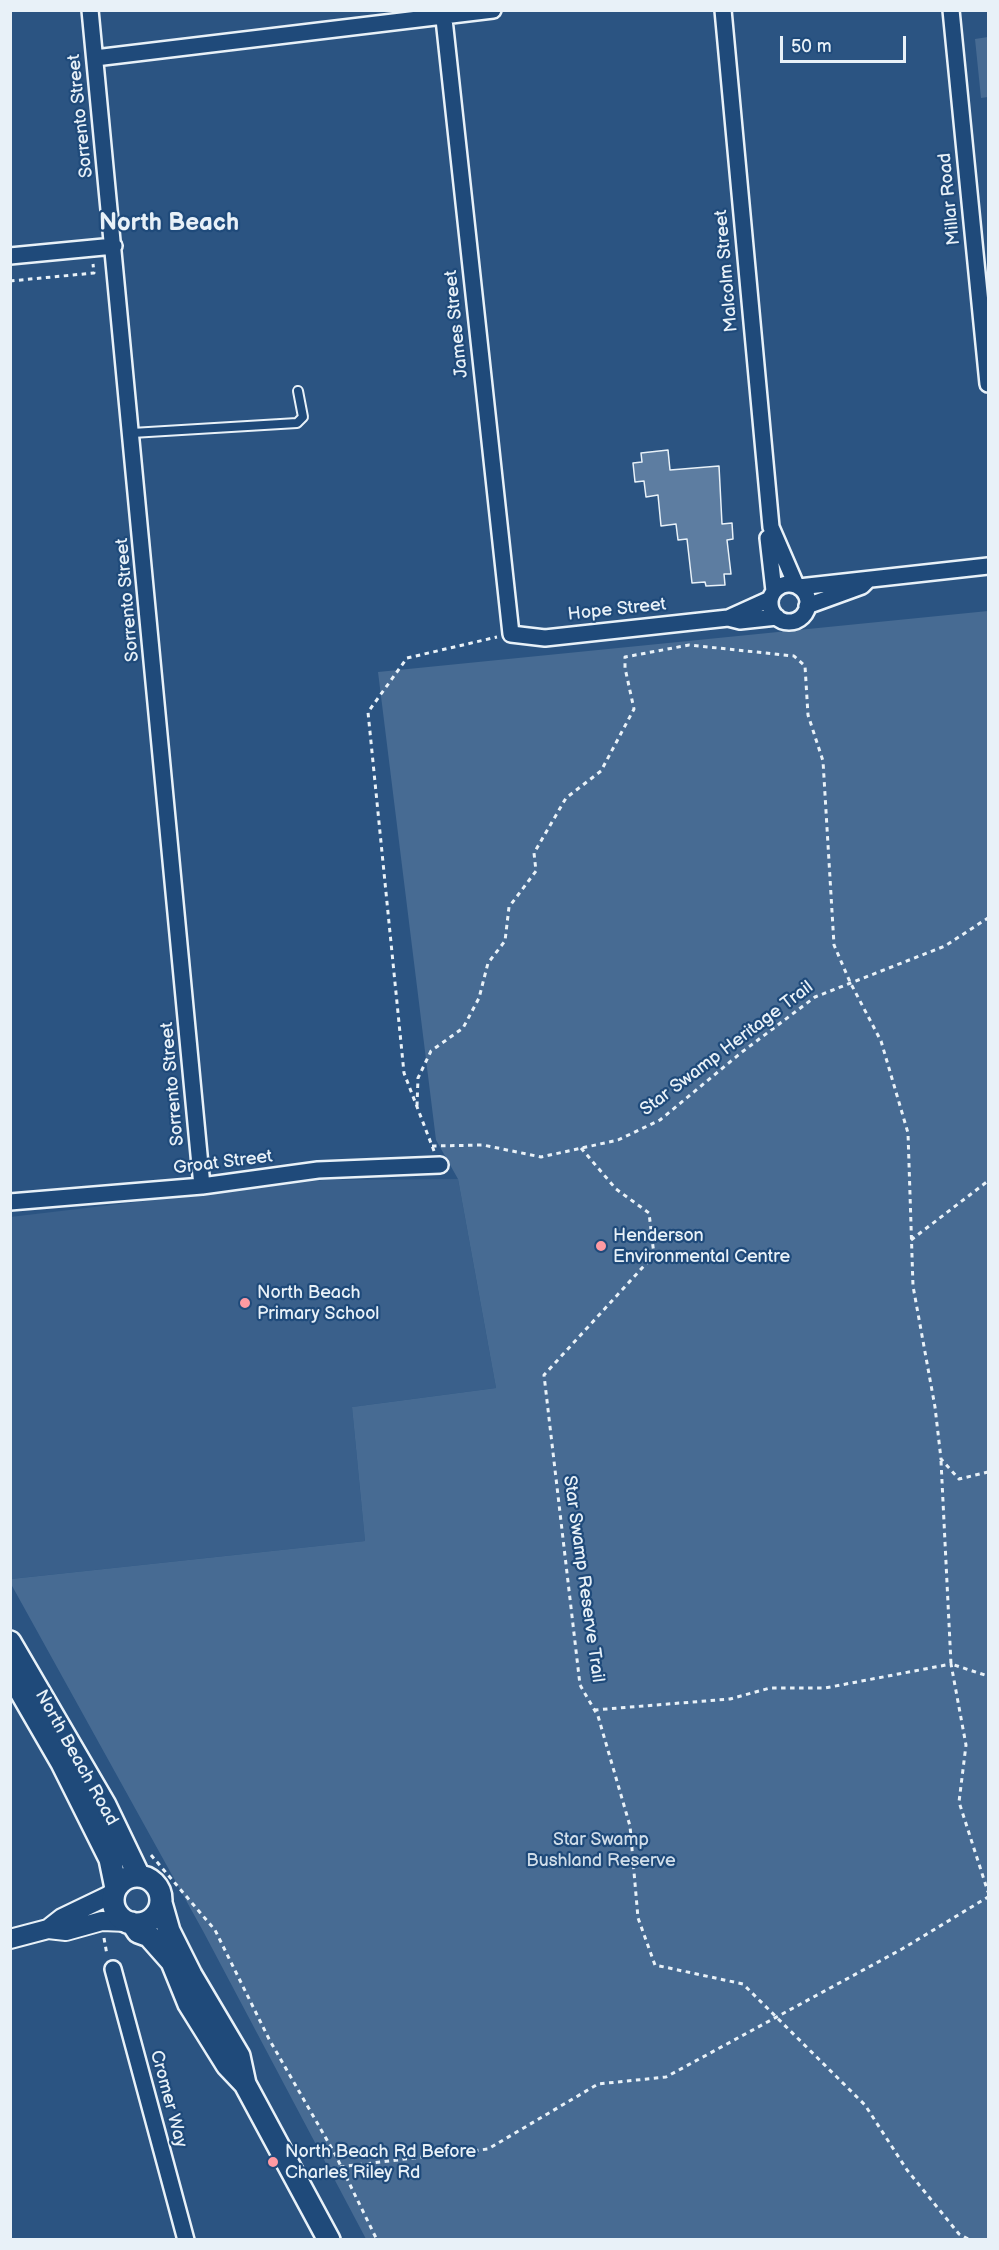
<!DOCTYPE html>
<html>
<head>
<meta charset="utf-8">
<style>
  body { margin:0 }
  #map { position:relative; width:999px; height:2250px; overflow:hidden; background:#2b5482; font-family:"Balsamiq Sans",sans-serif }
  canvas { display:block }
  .frame { position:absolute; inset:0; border:12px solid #e8f1f8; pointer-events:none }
  .scale { position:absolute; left:780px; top:36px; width:126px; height:27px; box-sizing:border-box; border:3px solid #e8f1f8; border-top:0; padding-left:8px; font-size:18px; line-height:21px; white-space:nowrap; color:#e8f1f8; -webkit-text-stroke:4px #1f4a7a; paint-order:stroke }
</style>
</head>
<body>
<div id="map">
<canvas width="999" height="2250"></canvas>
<div class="frame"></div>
<div class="scale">50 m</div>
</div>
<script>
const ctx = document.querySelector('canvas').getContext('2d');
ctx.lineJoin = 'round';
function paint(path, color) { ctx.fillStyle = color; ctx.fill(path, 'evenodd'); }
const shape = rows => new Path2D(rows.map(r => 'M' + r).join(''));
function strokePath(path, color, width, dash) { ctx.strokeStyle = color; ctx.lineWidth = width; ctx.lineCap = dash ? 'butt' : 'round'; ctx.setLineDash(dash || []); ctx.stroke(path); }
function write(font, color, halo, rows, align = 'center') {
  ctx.font = font + ' "Balsamiq Sans",sans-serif'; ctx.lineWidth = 4.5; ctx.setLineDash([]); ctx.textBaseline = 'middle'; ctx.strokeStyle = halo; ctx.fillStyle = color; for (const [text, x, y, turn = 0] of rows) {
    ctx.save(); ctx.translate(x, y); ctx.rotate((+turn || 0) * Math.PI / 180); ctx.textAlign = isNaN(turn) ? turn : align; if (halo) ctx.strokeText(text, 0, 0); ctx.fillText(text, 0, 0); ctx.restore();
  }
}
const built = shape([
  [458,1179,496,1388,352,1407,365,1541,11,1579,10,1217,323,1180]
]);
const green = shape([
  [988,37,988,97,981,98,975,39],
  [988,611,988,2239,366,2239,203,1931,11,1584,11,1579,365,1541,352,1407,496,1388,458,1179,436,1140,378,672]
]);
const building = shape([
  [668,450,670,470,719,466,722,524,732,523,733,539,727,540,731,574,724,574,725,585,706,586,705,582,692,583,687,539,678,540,676,524,661,526,658,495,646,497,644,481,635,482,633,463,642,462,641,453,668,450]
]);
const path = shape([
  [10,281,94,273,93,264],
  [417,1106,418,1078,431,1051,463,1028,479,998,488,963,505,941,509,907,536,871,534,853,566,798,601,771,634,709,625,668,625,657,689,645,794,656,805,666,808,715,823,761,834,945,850,982,881,1041,908,1133,913,1286,935,1407,941,1459,959,1479,988,1472],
  [432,1146,483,1145,541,1157,618,1140,660,1120,742,1052,815,997,945,946,988,918],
  [581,1148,616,1189,649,1213,654,1255,544,1375,580,1685,598,1716,630,1826,638,1918,655,1965,743,1984,865,2105,907,2170,959,2234,970,2240],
  [434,1151,404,1073,368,712,407,658,497,637],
  [911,1240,988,1181],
  [941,1461,951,1664,988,1676],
  [594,1710,730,1699,770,1688,825,1688,951,1664,966,1745,959,1802,988,1892],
  [151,1855,215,1930,269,2039,335,2154,377,2240],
  [104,1938,107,1955],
  [331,2168,488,2149,598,2084,666,2077,902,1949,988,1897]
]);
const service = shape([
  [132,433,297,423,303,417,298,391]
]);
const minor = shape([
  [90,10,202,1186],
  [443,10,511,634,545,638,728,618,740,621,777,617],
  [723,10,771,527,796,585],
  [951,10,988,384],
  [95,58,493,10],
  [10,256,114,246],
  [768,538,774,591],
  '770 603a19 19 0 1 1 38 0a19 19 0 1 1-38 0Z',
  [799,587,988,566],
  [807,606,862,586,867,581],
  [728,618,770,599],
  [10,1202,202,1186,318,1170,440,1165],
  [113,1969,186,2240]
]);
const tertiary = shape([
  [48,1929,66,1931,102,1921,127,1922],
  [10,1939,48,1929,62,1918,114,1893]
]);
const secondary = shape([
  [10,1642,105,1805,139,1876],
  [10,1673,62,1763,110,1859,116,1888],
  '113 1900a24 24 0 1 1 48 0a24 24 0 1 1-48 0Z',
  [161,1903,169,1931,191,1975,239,2056,245,2084],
  [132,1923,138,1932,149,1936,172,1962,189,2004,227,2065,245,2084,329,2240]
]);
const markers = [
  [601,1246,6,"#ff9aa2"],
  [245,1303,6,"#ff9aa2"],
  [273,2162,6,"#ff9aa2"]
];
const streetNames = [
  ["Sorrento Street",81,116,-96],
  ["Millar Road",950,199,-96],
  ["Malcolm Street",727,271,-95],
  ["James Street",457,324,-96],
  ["Sorrento Street",128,600,-95],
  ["Hope Street",617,610,-6],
  ["Star Swamp Heritage Trail",727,1049,-37],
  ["Sorrento Street",173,1084,-95],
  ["Groat Street",223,1163,-7],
  ["Star Swamp Reserve Trail",583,1579,82],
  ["North Beach Road",76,1758,61],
  ["Cromer Way",168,2099,75]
];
const poiNames = [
  ["Henderson",613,1236],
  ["Environmental Centre",613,1257],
  ["North Beach",257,1293],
  ["Primary School",257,1314],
  ["North Beach Rd Before",285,2152],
  ["Charles Riley Rd",285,2173]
];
const parkNames = [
  ["Star Swamp",601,1840],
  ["Bushland Reserve",601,1861]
];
const districtNames = [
  ["North Beach",169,224]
];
paint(built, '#3a608b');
paint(green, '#476b93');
paint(building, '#5d7da1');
strokePath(building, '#e8f1f8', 1.5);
strokePath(service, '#e8f1f8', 12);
strokePath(minor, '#e8f1f8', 20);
strokePath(tertiary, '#e8f1f8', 22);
strokePath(secondary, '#e8f1f8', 26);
strokePath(path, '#e8f1f8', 3, [4.5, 4.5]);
strokePath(service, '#1f4a7a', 8);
strokePath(minor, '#1f4a7a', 15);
strokePath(tertiary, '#1f4a7a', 18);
strokePath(secondary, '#1f4a7a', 21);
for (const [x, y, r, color] of markers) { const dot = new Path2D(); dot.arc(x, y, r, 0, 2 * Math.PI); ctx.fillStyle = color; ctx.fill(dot); strokePath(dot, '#1f4a7a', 2); }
write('18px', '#e8f1f8', '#1f4a7a', streetNames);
write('18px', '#e8f1f8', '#1f4a7a', poiNames, 'left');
write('18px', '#d0dde9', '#1f4a7a', parkNames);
write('bold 24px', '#e8f1f8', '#1f4a7a', districtNames);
</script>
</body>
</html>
